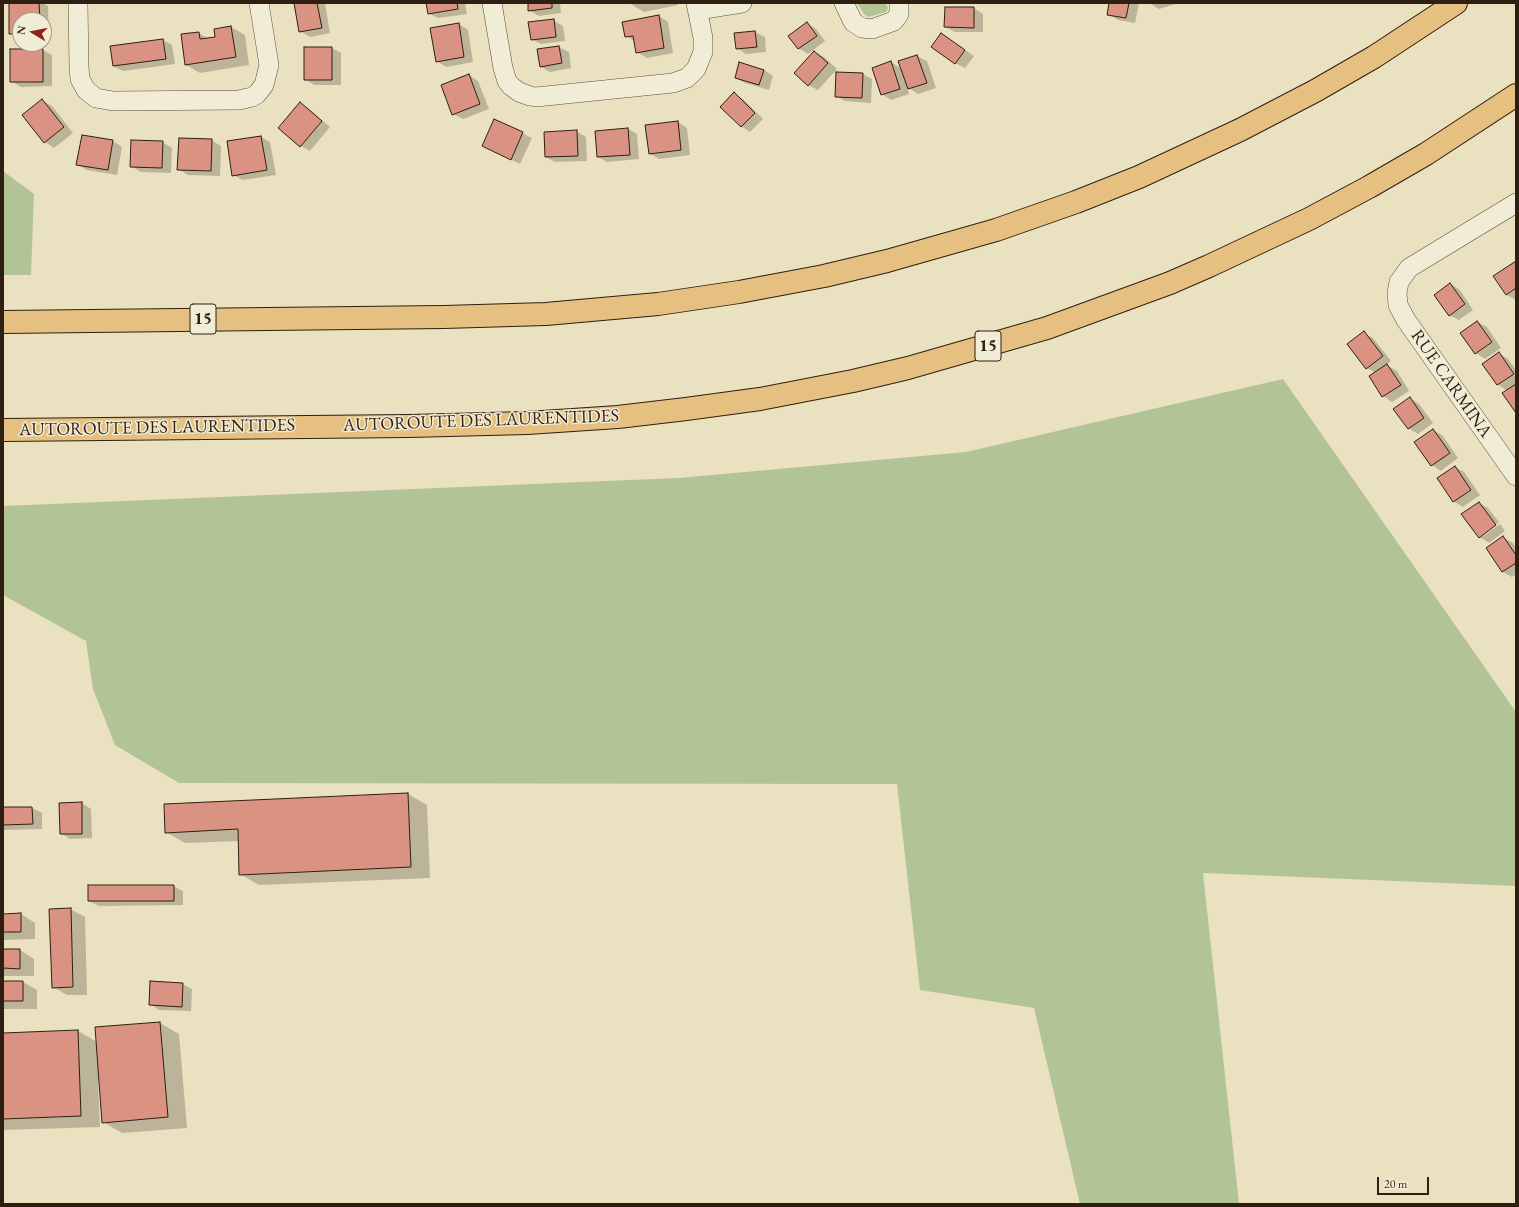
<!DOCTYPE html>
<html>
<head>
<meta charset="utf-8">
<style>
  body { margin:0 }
  #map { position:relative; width:1519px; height:1207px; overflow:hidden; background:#eae1c0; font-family:"EB Garamond",serif }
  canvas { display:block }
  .frame { position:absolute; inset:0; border:4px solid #2f1e12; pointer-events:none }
  .north { position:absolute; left:12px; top:12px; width:40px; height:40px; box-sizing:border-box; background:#f1ecd6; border:1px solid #a39a88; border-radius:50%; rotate:280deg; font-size:11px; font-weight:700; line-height:16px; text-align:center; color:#2f1e12 }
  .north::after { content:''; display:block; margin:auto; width:14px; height:18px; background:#8f2418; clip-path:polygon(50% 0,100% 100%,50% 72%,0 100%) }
  .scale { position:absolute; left:1377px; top:1177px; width:52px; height:18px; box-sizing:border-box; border:2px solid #2f1e12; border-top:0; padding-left:5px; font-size:12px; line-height:14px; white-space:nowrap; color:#2f1e12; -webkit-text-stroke:3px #f1ecd6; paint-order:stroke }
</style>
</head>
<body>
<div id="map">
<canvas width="1519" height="1207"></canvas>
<div class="frame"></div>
<div class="north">N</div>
<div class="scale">20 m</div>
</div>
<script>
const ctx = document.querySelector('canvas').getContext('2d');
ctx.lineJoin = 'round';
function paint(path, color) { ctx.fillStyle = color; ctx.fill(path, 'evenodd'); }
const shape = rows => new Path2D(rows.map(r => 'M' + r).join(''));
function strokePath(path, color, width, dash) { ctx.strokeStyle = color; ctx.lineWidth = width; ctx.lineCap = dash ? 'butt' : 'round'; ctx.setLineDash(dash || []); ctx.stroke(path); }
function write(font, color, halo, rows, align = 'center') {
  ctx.font = font + ' "EB Garamond",serif'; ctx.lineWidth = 3; ctx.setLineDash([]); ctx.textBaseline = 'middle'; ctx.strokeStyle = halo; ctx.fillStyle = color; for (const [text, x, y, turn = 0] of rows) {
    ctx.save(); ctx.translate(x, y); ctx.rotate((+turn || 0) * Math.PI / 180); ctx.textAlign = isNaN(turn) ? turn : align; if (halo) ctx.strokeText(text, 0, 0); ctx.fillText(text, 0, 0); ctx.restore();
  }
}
const green = shape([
  [857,3,886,3,888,8,886,12,868,17,864,14],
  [3,171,34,194,31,275,3,275],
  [1283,379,1516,712,1516,886,1203,873,1239,1204,1080,1204,1034,1008,920,990,897,784,179,783,115,745,93,689,86,641,3,595,3,506,679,478,966,452]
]);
const shadow = shape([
  [10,3,42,3,48,6,49,38,44,38,44,20,20,20,20,39,10,33],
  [295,3,325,3,330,33,310,37,300,31],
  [427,3,465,3,467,14,438,18,428,13],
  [529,3,560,3,561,13,539,16,529,10],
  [629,3,678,3,678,5,644,12],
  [1110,3,1139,3,1135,23,1118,20,1108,14],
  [1149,3,1175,3,1176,4,1159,9],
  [974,8,983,14,983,32,955,32,945,27],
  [659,16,668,22,673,53,647,58,637,52,636,42,626,36],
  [553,20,563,26,565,41,541,44,531,39],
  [807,23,816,29,825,41,808,54,798,48],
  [459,24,468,30,473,62,446,67,437,61],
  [231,27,245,35,249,65,200,73,186,65,199,33,209,39,216,38],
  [755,32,765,37,766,52,746,54,737,48,735,34],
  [941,34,974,56,965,68,955,63],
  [163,40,172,45,175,64,123,71,113,66,111,47],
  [559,47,569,52,571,68,550,72,540,66,538,50],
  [332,48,341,53,341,85,314,85,305,79],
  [43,50,52,55,52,86,21,87,11,81],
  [815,52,824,57,837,69,818,90,808,85],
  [917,56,927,61,936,88,918,94,907,87,909,94,891,100,882,94,891,62,902,69,900,62],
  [764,70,773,76,769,90,745,83,736,78],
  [863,74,872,79,871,103,845,101,836,96],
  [469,75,478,81,489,109,463,119,453,114],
  [734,94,743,99,763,119,750,132,741,126],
  [43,101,52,106,73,133,54,148,45,142],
  [300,104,309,109,330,127,310,151,301,146],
  [495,120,532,138,520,164,483,146],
  [678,122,687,128,690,155,659,159,649,153],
  [628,129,637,134,639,159,607,162,598,157],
  [576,131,586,137,587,161,555,162,546,157],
  [261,137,270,142,276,175,243,180,233,175],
  [211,140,221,146,220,176,188,175,178,169],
  [113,141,122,147,117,175,87,170,77,164],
  [162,142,172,148,171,173,141,172,131,166],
  [1516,262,1516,300,1507,295],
  [1451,284,1460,290,1473,310,1459,320,1449,315],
  [1478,322,1487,327,1501,348,1485,359,1476,353],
  [1364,333,1373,338,1391,361,1386,365,1397,371,1409,391,1392,402,1383,396,1370,377,1376,373,1367,368],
  [1499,353,1508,359,1516,370,1516,411,1508,391,1498,385,1483,364],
  [1410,398,1419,404,1433,423,1418,434,1408,428],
  [1433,430,1442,435,1458,458,1441,471,1432,465],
  [1455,467,1464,472,1480,495,1463,507,1453,501],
  [1479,503,1488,508,1499,522,1482,535,1482,537,1500,524,1505,531,1489,543,1480,537],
  [1503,537,1513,543,1516,548,1516,574,1512,577,1503,572,1487,548],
  [408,794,427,805,430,878,259,885,240,874,239,841,185,843,166,832],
  [82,803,91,809,92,838,70,839,61,833],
  [3,808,32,808,42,813,42,829,3,830],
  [173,886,183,891,183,905,99,906,89,901],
  [70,909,85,917,87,995,67,995,53,987],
  [21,914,35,923,35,939,3,940,3,915],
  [3,950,20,950,34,959,34,976,3,976],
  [3,982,23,982,37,990,37,1009,3,1009],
  [182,984,192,989,191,1011,159,1010,150,1004],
  [160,1023,179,1034,187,1128,122,1133,103,1122,100,1081,98,1081,100,1127,3,1130,3,1034,78,1031,97,1042]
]);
const building = shape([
  [9,3,39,3,40,20,20,20,20,34,9,34,9,3],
  [294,3,317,3,322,28,299,32,294,3],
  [426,3,457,3,458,9,428,14,426,3],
  [528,3,552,3,552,8,528,11,528,3],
  [1109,3,1129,3,1126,18,1107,15,1109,3],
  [945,7,974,7,974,28,944,27,945,7],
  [659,15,664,48,636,53,633,36,625,37,622,22,659,15],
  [554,19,556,37,531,40,528,22,554,19],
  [807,22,817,36,798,49,788,36,807,22],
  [459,23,464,57,436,62,430,28,459,23],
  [231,26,236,57,185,65,181,34,199,32,200,39,215,37,214,29,231,26],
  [755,31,757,47,736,49,734,33,755,31],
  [941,33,965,50,955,64,931,47,941,33],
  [163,39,166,59,113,66,110,46,163,39],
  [559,46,562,63,540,67,537,49,559,46],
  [304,47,332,47,332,80,304,80,304,47],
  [10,49,43,49,43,82,10,82,10,49],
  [814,51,828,63,808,86,794,73,814,51],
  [917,55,927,83,908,89,898,61,917,55],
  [891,61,900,89,881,95,872,68,891,61],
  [739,62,764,70,759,85,735,78,739,62],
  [836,72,863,73,862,98,835,97,836,72],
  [469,74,480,104,452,115,441,85,469,74],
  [734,92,755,113,741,127,720,107,734,92],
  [42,99,64,127,44,143,22,115,42,99],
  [300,102,322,121,300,147,278,128,300,102],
  [494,119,523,132,511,160,482,146,494,119],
  [678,121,681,150,649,154,645,125,678,121],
  [628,128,630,155,597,157,595,131,628,128],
  [577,130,578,156,545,157,544,132,577,130],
  [82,135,113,140,108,170,76,165,82,135],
  [261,136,267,170,232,176,227,141,261,136],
  [179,138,212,139,211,171,177,170,179,138],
  [131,140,163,141,162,168,130,167,131,140],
  [1516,261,1516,288,1506,295,1493,276,1516,261],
  [1450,283,1465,304,1449,316,1434,295,1450,283],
  [1477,321,1492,342,1475,354,1460,333,1477,321],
  [1364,331,1383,356,1366,369,1347,344,1364,331],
  [1499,352,1514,374,1497,385,1482,364,1499,352],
  [1387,364,1401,385,1382,397,1369,376,1387,364],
  [1516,384,1516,413,1502,393,1516,384],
  [1410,397,1424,418,1408,429,1393,409,1410,397],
  [1433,429,1450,453,1431,466,1414,442,1433,429],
  [1455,466,1471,490,1453,502,1437,478,1455,466],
  [1479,502,1496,525,1479,538,1461,514,1479,502],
  [1503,536,1516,555,1516,563,1502,572,1486,548,1503,536],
  [408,793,411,867,239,875,238,829,165,833,164,804,408,793],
  [82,802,82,834,60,834,59,803,82,802],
  [3,807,32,807,33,824,3,825,3,807],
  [88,885,174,885,174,901,88,901,88,885],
  [71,908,73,987,52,988,49,909,71,908],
  [21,913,21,932,3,932,3,914,21,913],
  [3,949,20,949,20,969,3,968,3,949],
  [3,981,23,981,23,1001,3,1001,3,981],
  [150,981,183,983,182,1007,149,1005,150,981],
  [160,1022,168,1117,102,1123,95,1027,160,1022],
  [78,1030,81,1116,3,1119,3,1033,78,1030]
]);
const minor = shape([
  [78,3,79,67,80,79,86,90,96,98,113,101,239,100,252,97,257,94,264,85,269,65,259,3],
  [492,3,503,68,507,81,511,86,519,92,530,96,536,97,673,83,687,78,696,69,703,52,703,38,696,3],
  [844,3,853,22,862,28,872,29,894,21,899,14,899,3],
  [698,10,742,3],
  [1516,203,1409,268,1399,282,1397,293,1398,305,1406,320,1516,476]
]);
const highway = shape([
  [3,322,444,317,546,314,658,304,739,292,824,276,887,261,996,230,1076,202,1139,177,1240,130,1315,91,1374,57,1456,3],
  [3,430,409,426,527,423,618,417,686,409,760,399,853,381,908,368,1047,328,1170,283,1209,266,1309,219,1369,187,1426,154,1516,95]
]);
const shields = [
  [203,319,26],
  [988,346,26]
];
const shieldNames = [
  ["15",203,319],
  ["15",988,346]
];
const streetNames = [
  ["RUE CARMINA",1451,384,55],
  ["AUTOROUTE DES LAURENTIDES",481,421,-2],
  ["AUTOROUTE DES LAURENTIDES",157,428,-1]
];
paint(green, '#b2c496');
paint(shadow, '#0003');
paint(building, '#da9383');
strokePath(building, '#2f1e12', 1);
strokePath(minor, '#5e4f3e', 20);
strokePath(highway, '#2f1e12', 24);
strokePath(minor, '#f1ecd6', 19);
strokePath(highway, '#e5c080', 22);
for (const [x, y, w] of shields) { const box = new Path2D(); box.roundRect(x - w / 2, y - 15, w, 30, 3); ctx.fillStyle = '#f1ecd6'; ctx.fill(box); strokePath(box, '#2f1e12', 1); }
write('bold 17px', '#2f1e12', null, shieldNames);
write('18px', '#2f1e12', '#f1ecd6', streetNames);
</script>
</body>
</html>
